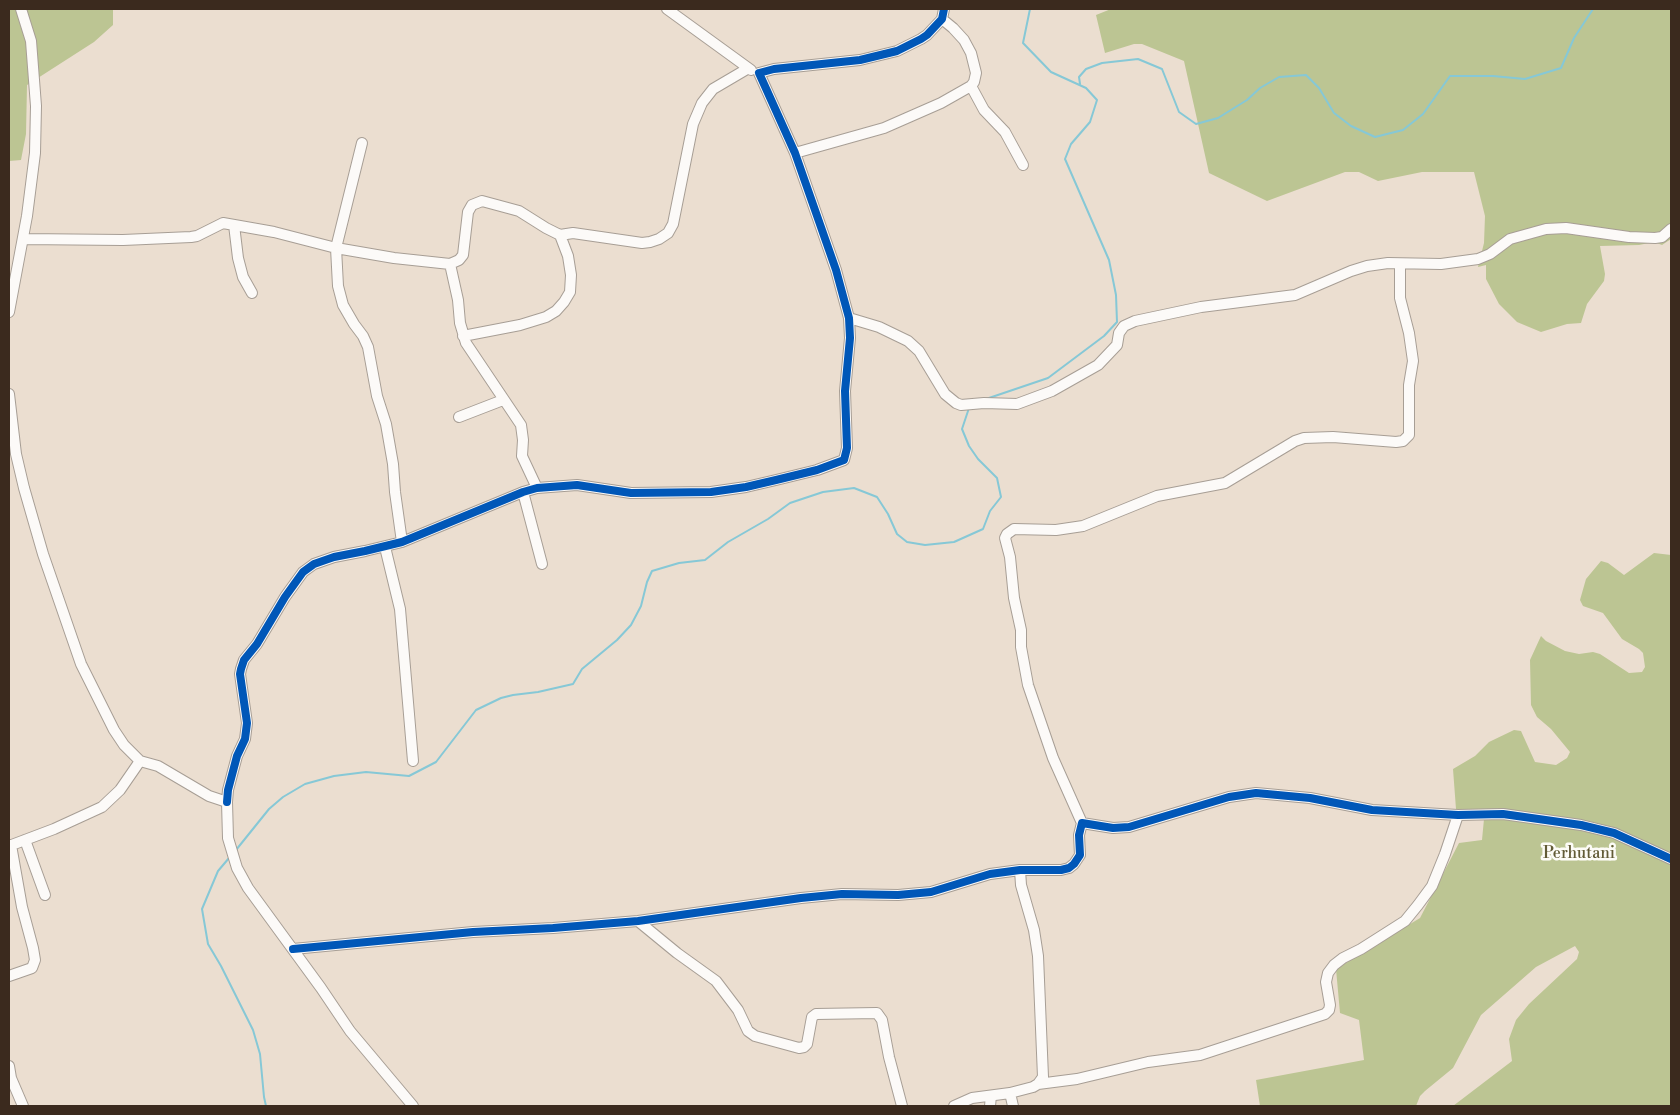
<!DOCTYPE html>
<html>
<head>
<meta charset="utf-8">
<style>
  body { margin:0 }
  #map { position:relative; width:1680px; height:1115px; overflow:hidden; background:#ebded0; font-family:"Libre Bodoni",serif }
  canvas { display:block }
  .frame { position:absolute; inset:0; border:10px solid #3b2a1e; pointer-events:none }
</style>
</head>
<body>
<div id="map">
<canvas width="1680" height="1115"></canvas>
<div class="frame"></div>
</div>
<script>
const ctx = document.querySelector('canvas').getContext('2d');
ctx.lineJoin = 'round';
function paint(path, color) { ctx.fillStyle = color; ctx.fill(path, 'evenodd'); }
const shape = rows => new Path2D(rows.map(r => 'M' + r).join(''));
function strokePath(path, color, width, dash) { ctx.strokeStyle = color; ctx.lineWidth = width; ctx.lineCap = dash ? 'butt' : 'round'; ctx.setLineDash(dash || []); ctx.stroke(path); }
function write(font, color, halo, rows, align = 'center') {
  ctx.font = font + ' "Libre Bodoni",serif'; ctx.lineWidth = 5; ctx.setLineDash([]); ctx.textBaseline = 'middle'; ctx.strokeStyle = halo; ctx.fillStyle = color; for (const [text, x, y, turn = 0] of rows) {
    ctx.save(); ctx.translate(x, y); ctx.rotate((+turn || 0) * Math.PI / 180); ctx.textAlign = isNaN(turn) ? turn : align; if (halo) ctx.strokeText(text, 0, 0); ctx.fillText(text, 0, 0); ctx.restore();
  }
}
const forest = shape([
  [9,9,113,9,113,25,94,42,27,85,26,134,21,160,9,161],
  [1111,9,1671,9,1671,239,1662,245,1654,242,1639,245,1600,246,1605,274,1604,281,1587,304,1581,323,1567,324,1541,332,1517,322,1499,304,1486,279,1486,265,1478,267,1484,243,1485,216,1474,172,1422,172,1378,181,1359,172,1345,172,1267,201,1209,173,1184,61,1142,44,1134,44,1105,53,1096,15],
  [1654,553,1671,555,1671,1106,1453,1106,1512,1061,1509,1039,1516,1020,1529,1004,1577,959,1579,952,1575,946,1536,967,1481,1015,1453,1068,1425,1091,1420,1096,1416,1106,1260,1106,1256,1080,1364,1060,1359,1020,1340,1013,1336,969,1420,918,1459,843,1482,840,1484,819,1482,811,1456,809,1453,769,1475,756,1489,742,1514,730,1521,731,1535,762,1556,765,1567,758,1570,752,1551,729,1537,717,1531,705,1530,660,1541,636,1546,641,1565,651,1579,654,1593,652,1600,654,1629,673,1642,672,1645,667,1643,653,1639,649,1622,639,1603,613,1583,606,1580,600,1586,579,1601,561,1608,563,1624,575]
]);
const stream = shape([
  [1080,84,1079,77,1086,69,1102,63,1138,59,1162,69,1179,112,1196,124,1218,118,1247,100,1260,88,1279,77,1306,75,1319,88,1334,113,1351,126,1375,137,1403,130,1423,114,1450,76,1493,76,1525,79,1561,68,1574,38,1593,9],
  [986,399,1048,378,1104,336,1117,322,1116,295,1109,260,1065,159,1071,144,1090,122,1097,100,1086,88,1051,72,1023,43,1030,9],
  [236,850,269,809,283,797,305,784,334,776,366,772,409,776,436,762,476,710,501,698,513,695,538,692,573,684,582,669,617,640,631,625,641,606,647,582,652,571,679,563,705,560,728,542,768,519,790,503,823,492,854,488,877,497,888,514,897,534,907,542,925,545,954,542,983,529,990,511,1001,497,997,478,978,459,969,446,962,429,969,408],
  [229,858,218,871,202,909,208,944,221,966,253,1030,260,1054,264,1097,266,1106]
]);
const minor = shape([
  [667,9,751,70],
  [971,86,984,110,1005,132,1023,165],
  [362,143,336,248,338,286,343,305,354,324,363,336,368,347,377,396,386,424,393,464,395,492,402,542],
  [795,153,884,128,941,103,971,86,974,82,976,73,971,53,964,40,953,28,942,19],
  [234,225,238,258,243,277,252,293],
  [23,239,123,240,191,237,197,236,223,223,274,232,336,248,394,258,450,264,459,260,463,255,468,212,472,205,482,201,519,211,546,228,560,235,573,233,642,243,650,242,659,239,668,233,673,224,693,124,702,103,713,89,747,69],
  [450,264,458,300,460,323,466,343,521,425,523,440,522,456,537,488],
  [9,312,27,216,35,153,36,106,31,41,21,9],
  [849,318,879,327,908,341,919,351,945,394,956,403,961,405,984,403,1017,404,1052,391,1098,365,1117,345,1119,333,1124,326,1135,321,1201,307,1295,295,1351,271,1367,266,1388,263,1441,264,1478,259,1490,254,1510,239,1546,229,1566,228,1629,237,1655,238,1662,237,1671,229],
  [463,336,520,325,546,317,556,311,564,302,570,292,571,275,568,256,560,235],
  [9,394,16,454,24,488,43,554,81,664,114,730,124,745,140,761,158,766,209,796,227,802,228,838,237,868,248,888,321,988,350,1031,413,1106],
  [459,417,503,400],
  [523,492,542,564],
  [385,547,400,609,413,761],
  [227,802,228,790,237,756,245,739,247,723,240,674,241,669,244,660,257,644,285,597,303,572,314,564,334,557,365,551,402,542,523,492,537,488,577,485,631,493,711,492,746,487,776,480,817,470,844,460,847,448,845,391,850,338,849,318,836,270,795,153,759,73,774,69,860,60,897,51,921,39,927,35,942,19,944,9],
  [1082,823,1053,758,1028,685,1021,647,1021,630,1014,598,1010,557,1005,538,1007,534,1014,529,1056,530,1083,526,1157,496,1225,483,1295,441,1304,438,1333,437,1396,442,1403,441,1409,435,1409,385,1413,361,1409,333,1400,298,1400,264],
  [25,840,45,895],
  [9,846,54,829,102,807,120,790,140,761],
  [638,921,677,953,716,981,738,1010,748,1031,755,1036,799,1048,804,1047,807,1044,812,1017,816,1014,877,1013,882,1020,889,1057,902,1106],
  [293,949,473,932,553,928,638,921,801,898,842,894,898,895,931,892,990,874,1020,870,1061,870,1069,868,1074,864,1080,855,1079,835,1082,823,1113,828,1129,827,1229,797,1256,793,1310,798,1372,810,1458,815,1503,814,1581,825,1614,833,1671,859],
  [9,976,32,968,35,960,33,948,22,907,11,845],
  [9,1066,11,1078,23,1106],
  [1038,1084,1077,1079,1148,1062,1200,1055,1325,1014,1329,1010,1330,1005,1326,982,1328,973,1334,965,1343,958,1361,949,1405,921,1418,905,1432,886,1445,854,1458,815],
  [1010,1093,1013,1106],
  [954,1106,972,1098,1010,1093,1033,1087,1038,1084,1043,1077,1038,956,1034,930,1021,885,1020,870],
  [990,1106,991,1096]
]);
const cycleway = shape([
  [227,802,228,790,237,756,245,739,247,723,240,674,241,669,244,660,257,644,285,597,303,572,314,564,334,557,365,551,402,542,523,492,537,488,577,485,631,493,711,492,746,487,776,480,817,470,844,460,847,448,845,391,850,338,849,318,836,270,795,153,759,73,774,69,860,60,897,51,921,39,927,35,942,19,944,9],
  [293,949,473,932,553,928,638,921,801,898,842,894,898,895,931,892,990,874,1020,870,1061,870,1069,868,1074,864,1080,855,1079,835,1082,823,1113,828,1129,827,1229,797,1256,793,1310,798,1372,810,1458,815,1503,814,1581,825,1614,833,1671,859]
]);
const parkNames = [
  ["Perhutani",1579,854]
];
paint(forest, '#bcc593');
strokePath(stream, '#86c8d6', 2);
strokePath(minor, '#a79e95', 12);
strokePath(minor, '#fcfaf8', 10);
strokePath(cycleway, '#0057b8', 8);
write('16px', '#625b36', '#fdfcf7', parkNames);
</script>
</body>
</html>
